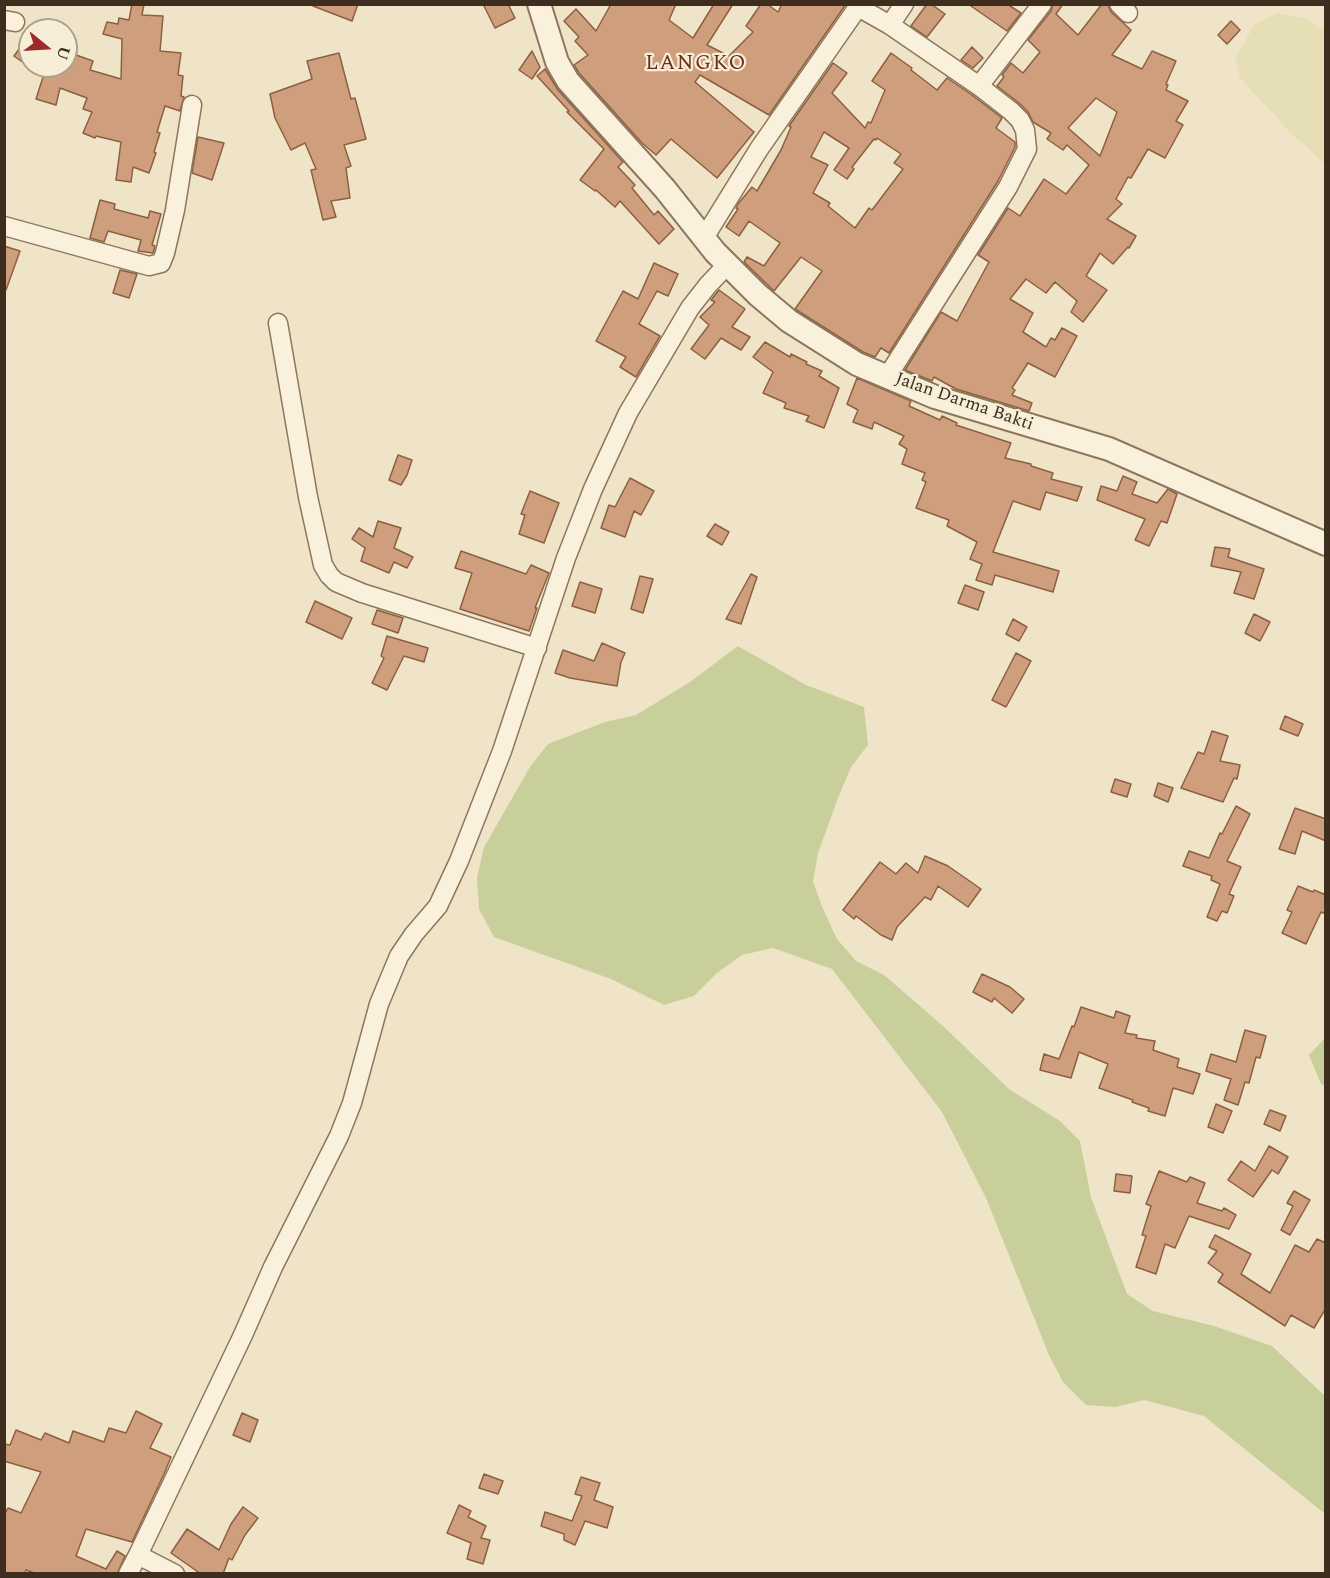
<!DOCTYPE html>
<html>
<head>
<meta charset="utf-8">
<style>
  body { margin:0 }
  #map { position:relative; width:1330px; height:1578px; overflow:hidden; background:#f0e4c8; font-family:Spectral,serif }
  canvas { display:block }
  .frame { position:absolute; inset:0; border:6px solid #3d2e20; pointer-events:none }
  .north { position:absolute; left:18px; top:18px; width:60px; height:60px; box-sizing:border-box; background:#f7eed8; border:2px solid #ada18e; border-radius:50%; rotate:108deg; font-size:16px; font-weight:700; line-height:24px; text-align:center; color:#3d2e20 }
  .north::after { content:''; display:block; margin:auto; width:21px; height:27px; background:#9e2a2b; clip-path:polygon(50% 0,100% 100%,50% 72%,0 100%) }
</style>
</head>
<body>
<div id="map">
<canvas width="1330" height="1578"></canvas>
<div class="frame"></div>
<div class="north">U</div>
</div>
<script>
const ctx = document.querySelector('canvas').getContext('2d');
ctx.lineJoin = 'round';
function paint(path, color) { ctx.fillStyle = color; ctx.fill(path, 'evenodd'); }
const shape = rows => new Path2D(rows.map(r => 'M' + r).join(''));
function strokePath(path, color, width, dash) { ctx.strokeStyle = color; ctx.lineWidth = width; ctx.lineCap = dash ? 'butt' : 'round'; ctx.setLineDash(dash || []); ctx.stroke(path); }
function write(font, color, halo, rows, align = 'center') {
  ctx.font = font + ' Spectral,serif'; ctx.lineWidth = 4.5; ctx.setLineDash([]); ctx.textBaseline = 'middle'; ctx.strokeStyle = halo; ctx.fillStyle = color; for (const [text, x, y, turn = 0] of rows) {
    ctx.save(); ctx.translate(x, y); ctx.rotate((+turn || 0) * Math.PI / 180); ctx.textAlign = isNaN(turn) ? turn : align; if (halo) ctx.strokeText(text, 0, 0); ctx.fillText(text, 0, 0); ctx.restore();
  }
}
const farmland = shape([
  [1278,13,1306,19,1325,30,1325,164,1290,132,1240,78,1235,58,1255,24]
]);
const green = shape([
  [738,646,806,685,864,707,868,745,851,767,838,798,818,853,813,882,823,909,837,939,856,961,884,975,943,1026,1009,1089,1060,1121,1080,1141,1091,1197,1127,1294,1153,1311,1214,1326,1272,1346,1325,1396,1325,1514,1204,1416,1144,1400,1116,1407,1086,1405,1063,1382,1049,1355,986,1198,942,1112,832,969,773,948,742,955,717,973,694,996,664,1005,611,979,494,937,479,909,477,878,484,847,530,767,548,744,605,722,636,715,690,682],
  [1325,1038,1325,1086,1321,1084,1309,1055]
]);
const building = shape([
  [132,4,144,4,142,15,163,16,160,51,181,53,178,75,183,76,181,96,184,97,180,111,165,106,157,132,160,133,154,152,156,153,149,173,133,167,131,182,116,180,121,142,96,136,95,138,83,133,92,112,83,109,87,98,60,88,56,105,36,99,43,77,14,56,30,34,30,66,66,66,66,54,76,55,93,61,90,70,121,79,122,39,103,34,107,22,118,24,119,18,129,20,132,4],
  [313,4,358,4,352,21,313,6,313,4],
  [483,4,508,4,515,18,495,28,483,4],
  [611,4,676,4,669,20,693,38,714,4,733,4,707,45,729,56,753,32,746,26,761,4,767,4,778,12,782,4,846,4,769,115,700,75,695,82,754,132,717,178,671,139,656,155,642,143,579,73,574,65,588,55,575,41,579,37,564,21,576,9,596,31,611,4],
  [927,4,931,4,945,14,927,37,911,26,927,4],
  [968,4,1007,4,1021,13,1007,31,968,4],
  [1053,4,1063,4,1056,14,1078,35,1102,4,1108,5,1111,12,1131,30,1112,55,1142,69,1152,51,1176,61,1166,84,1168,85,1166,90,1188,101,1176,121,1183,125,1165,158,1148,149,1131,178,1128,177,1116,199,1122,204,1107,219,1136,236,1129,248,1128,247,1113,264,1100,253,1086,276,1107,290,1083,322,1071,312,1077,301,1055,282,1046,293,1026,279,1010,299,1033,313,1023,332,1046,347,1051,338,1055,340,1062,328,1077,336,1055,377,1028,363,1012,388,1015,390,1012,395,1032,403,1029,411,956,389,934,377,932,381,905,370,941,312,957,321,989,262,978,255,1008,208,1020,216,1044,179,1066,194,1089,165,1067,145,1063,150,1047,139,1051,133,1033,122,1028,112,1019,103,997,86,1004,77,1002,75,1011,63,1023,73,1040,52,1028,40,1051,11,1053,4],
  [1096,98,1117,112,1100,156,1068,128,1096,98],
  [1231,21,1240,30,1227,44,1218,35,1231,21],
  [972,47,983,58,973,68,961,60,972,47],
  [532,51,540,67,532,79,519,70,532,51],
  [339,53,351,99,355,98,366,139,344,145,351,166,346,168,350,198,331,201,336,217,323,220,311,170,316,169,305,143,291,150,275,118,270,94,312,79,307,61,339,53],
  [891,53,912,68,911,70,937,90,947,78,972,95,1002,118,996,128,1015,142,1015,147,998,181,889,353,881,348,875,357,863,352,795,309,822,271,801,257,774,291,744,262,747,257,764,266,780,243,749,221,739,236,726,227,738,209,736,208,738,204,752,187,757,191,781,150,791,127,789,126,833,63,847,73,832,93,865,128,868,122,871,123,885,90,872,81,891,53],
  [824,132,849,148,834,170,847,179,854,169,852,167,874,139,876,140,877,138,901,154,894,163,903,169,872,210,869,208,855,228,828,206,830,203,813,193,828,165,811,157,824,132],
  [545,69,558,90,623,162,618,167,635,185,632,188,654,215,658,211,674,229,659,244,620,201,615,207,596,190,595,191,580,180,604,149,567,112,569,111,537,76,545,69],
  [198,137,224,143,212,180,192,173,198,137],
  [100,200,115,204,114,209,148,218,150,211,161,214,152,245,155,246,153,253,138,251,141,240,108,231,104,242,90,238,100,200],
  [4,246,20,251,6,290,4,290,4,246],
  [654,263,678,274,668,296,657,291,639,324,660,336,636,377,620,367,626,357,596,341,623,291,638,299,654,263],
  [120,270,137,274,129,298,113,293,120,270],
  [719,290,745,309,732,327,750,337,741,350,721,338,705,359,691,349,709,325,700,317,715,302,711,300,719,290],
  [765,342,790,357,791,354,807,362,806,364,822,371,819,376,839,388,824,428,806,421,809,416,784,408,786,403,763,393,773,372,753,357,765,342],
  [857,378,911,401,909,406,940,420,942,416,957,423,956,425,1011,443,1005,458,1031,464,1031,466,1053,473,1051,479,1082,487,1077,501,1046,492,1040,510,1013,501,993,552,1059,571,1053,592,995,575,992,585,976,580,982,564,970,559,977,542,947,526,949,520,916,508,926,482,922,480,925,473,902,464,907,449,899,444,904,436,874,422,872,429,853,422,858,410,847,404,857,378],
  [398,455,412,460,407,475,401,485,389,480,398,455],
  [1123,476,1137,482,1132,494,1157,503,1168,489,1177,494,1167,523,1161,521,1149,546,1135,540,1145,519,1097,500,1101,486,1117,491,1123,476],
  [630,478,654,491,641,515,634,511,625,537,601,528,609,505,615,507,630,478],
  [530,491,559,503,544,543,519,534,525,515,521,514,530,491],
  [378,521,401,528,394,548,413,557,407,568,394,562,389,573,361,561,365,548,352,539,359,528,373,537,378,521],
  [715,524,729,532,722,545,707,536,715,524],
  [1215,547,1230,549,1228,557,1264,569,1254,599,1234,593,1241,572,1211,566,1215,547],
  [461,551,526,574,531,565,549,573,535,608,537,608,529,631,460,609,472,573,455,568,461,551],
  [751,574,757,577,741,624,726,619,751,574],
  [640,576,653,579,643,613,631,609,640,576],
  [580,582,602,589,595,613,572,606,580,582],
  [965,585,984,592,978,610,958,603,965,585],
  [315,601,352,618,342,639,306,622,315,601],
  [377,610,403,618,398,633,372,624,377,610],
  [1254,614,1270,622,1260,641,1245,633,1254,614],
  [1013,619,1027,627,1019,641,1006,634,1013,619],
  [387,636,428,648,424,662,404,656,387,690,372,683,384,658,381,656,387,636],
  [602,643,625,653,621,662,617,686,570,678,555,673,563,650,594,661,602,643],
  [1016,653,1031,661,1006,707,992,700,1016,653],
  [1285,716,1303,724,1298,736,1280,729,1285,716],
  [1212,731,1228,736,1220,761,1240,765,1237,779,1234,778,1223,802,1181,788,1198,752,1204,754,1212,731],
  [1115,779,1131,784,1127,797,1111,792,1115,779],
  [1158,783,1173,788,1168,802,1154,796,1158,783],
  [1236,806,1250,814,1227,861,1241,867,1229,894,1234,896,1227,913,1222,911,1217,921,1207,917,1220,884,1211,880,1212,876,1183,866,1189,851,1209,858,1220,833,1222,834,1236,806],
  [1295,808,1326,819,1326,841,1302,831,1295,854,1279,849,1295,808],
  [925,856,948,866,981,889,968,907,938,886,931,900,925,897,897,927,892,940,881,935,856,916,854,919,843,910,880,862,896,874,906,863,918,873,925,856],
  [1298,886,1313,892,1314,890,1326,895,1326,914,1321,912,1306,944,1282,933,1292,912,1287,910,1298,886],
  [982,974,1010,987,1024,999,1012,1013,994,998,992,1002,973,992,982,974],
  [1081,1007,1114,1018,1116,1011,1130,1016,1125,1033,1137,1035,1136,1038,1155,1041,1153,1050,1179,1059,1177,1067,1200,1074,1193,1094,1173,1088,1165,1116,1148,1111,1149,1108,1132,1102,1133,1100,1099,1088,1108,1064,1079,1052,1071,1078,1040,1070,1044,1054,1059,1059,1072,1026,1074,1027,1081,1007],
  [1245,1030,1266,1036,1260,1058,1256,1057,1249,1083,1245,1082,1238,1105,1224,1100,1231,1079,1206,1071,1211,1054,1236,1062,1245,1030],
  [1216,1104,1232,1111,1223,1133,1208,1127,1216,1104],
  [1270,1110,1286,1116,1280,1131,1264,1124,1270,1110],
  [1269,1146,1288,1157,1278,1174,1272,1170,1253,1197,1228,1180,1241,1161,1255,1171,1269,1146],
  [1159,1171,1187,1182,1190,1177,1205,1183,1197,1203,1222,1211,1224,1208,1236,1215,1229,1229,1189,1216,1175,1248,1165,1244,1156,1274,1136,1267,1146,1236,1142,1235,1151,1206,1146,1204,1159,1171],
  [1116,1174,1132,1176,1130,1193,1114,1191,1116,1174],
  [1294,1191,1310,1200,1290,1235,1281,1230,1293,1206,1287,1203,1294,1191],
  [1215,1235,1251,1254,1241,1274,1270,1293,1295,1245,1309,1252,1317,1239,1326,1243,1326,1308,1314,1328,1291,1315,1285,1326,1218,1282,1223,1274,1208,1263,1217,1251,1209,1247,1215,1235],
  [136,1411,162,1424,150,1448,171,1457,164,1474,132,1542,86,1529,76,1556,106,1569,117,1551,125,1556,117,1574,37,1574,26,1570,24,1574,4,1574,4,1515,8,1508,21,1513,41,1472,4,1461,4,1444,10,1445,16,1430,41,1440,45,1433,69,1443,73,1431,104,1442,109,1428,126,1433,136,1411],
  [242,1413,258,1420,250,1442,233,1435,242,1413],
  [484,1474,503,1481,498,1494,479,1488,484,1474],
  [581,1477,600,1483,594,1500,613,1507,607,1528,585,1521,575,1545,564,1540,564,1534,541,1526,545,1512,572,1521,582,1496,575,1494,581,1477],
  [459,1505,471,1511,468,1517,486,1526,481,1538,490,1540,483,1564,467,1559,471,1543,447,1533,459,1505],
  [243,1507,258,1518,245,1535,232,1560,229,1558,223,1574,201,1574,171,1553,187,1529,219,1550,231,1524,243,1507]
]);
const minor = shape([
  [1119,4,1128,13],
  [4,20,15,22],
  [890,25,904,4],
  [979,86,1042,4],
  [4,226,149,266,161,263,165,253,175,210,192,105],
  [704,238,759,149,858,7,890,25,979,86,1011,111,1020,120,1025,130,1027,149,1008,187,887,377],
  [278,323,308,497,323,565,329,575,336,582,362,593,537,648],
  [138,1555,175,1574],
  [128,1574,138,1555,243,1335,273,1267,339,1136,352,1103,379,1004,399,956,414,934,438,906,459,861,502,751,566,558,593,489,628,413,690,308,708,285,727,265]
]);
const tertiary = shape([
  [539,4,557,62,568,81,665,189,715,252,758,295,789,321,857,364,935,397,1109,449,1326,544]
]);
const streetNames = [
  ["Jalan Darma Bakti",964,403,19]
];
const quarterNames = [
  ["LANGKO",696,65]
];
paint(farmland, '#e6deb5');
paint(green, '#c9cf9b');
paint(building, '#cf9f7d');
strokePath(building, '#8d5f41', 1.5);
strokePath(minor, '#8d765c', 21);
strokePath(tertiary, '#8d765c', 26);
strokePath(minor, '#faf1dc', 18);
strokePath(tertiary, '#faf1dc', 22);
write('18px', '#3d2e20', '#f7eed8', streetNames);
ctx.letterSpacing = '1.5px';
write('21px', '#6b2e1e', '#f7eed8', quarterNames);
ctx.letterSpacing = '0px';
</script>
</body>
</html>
